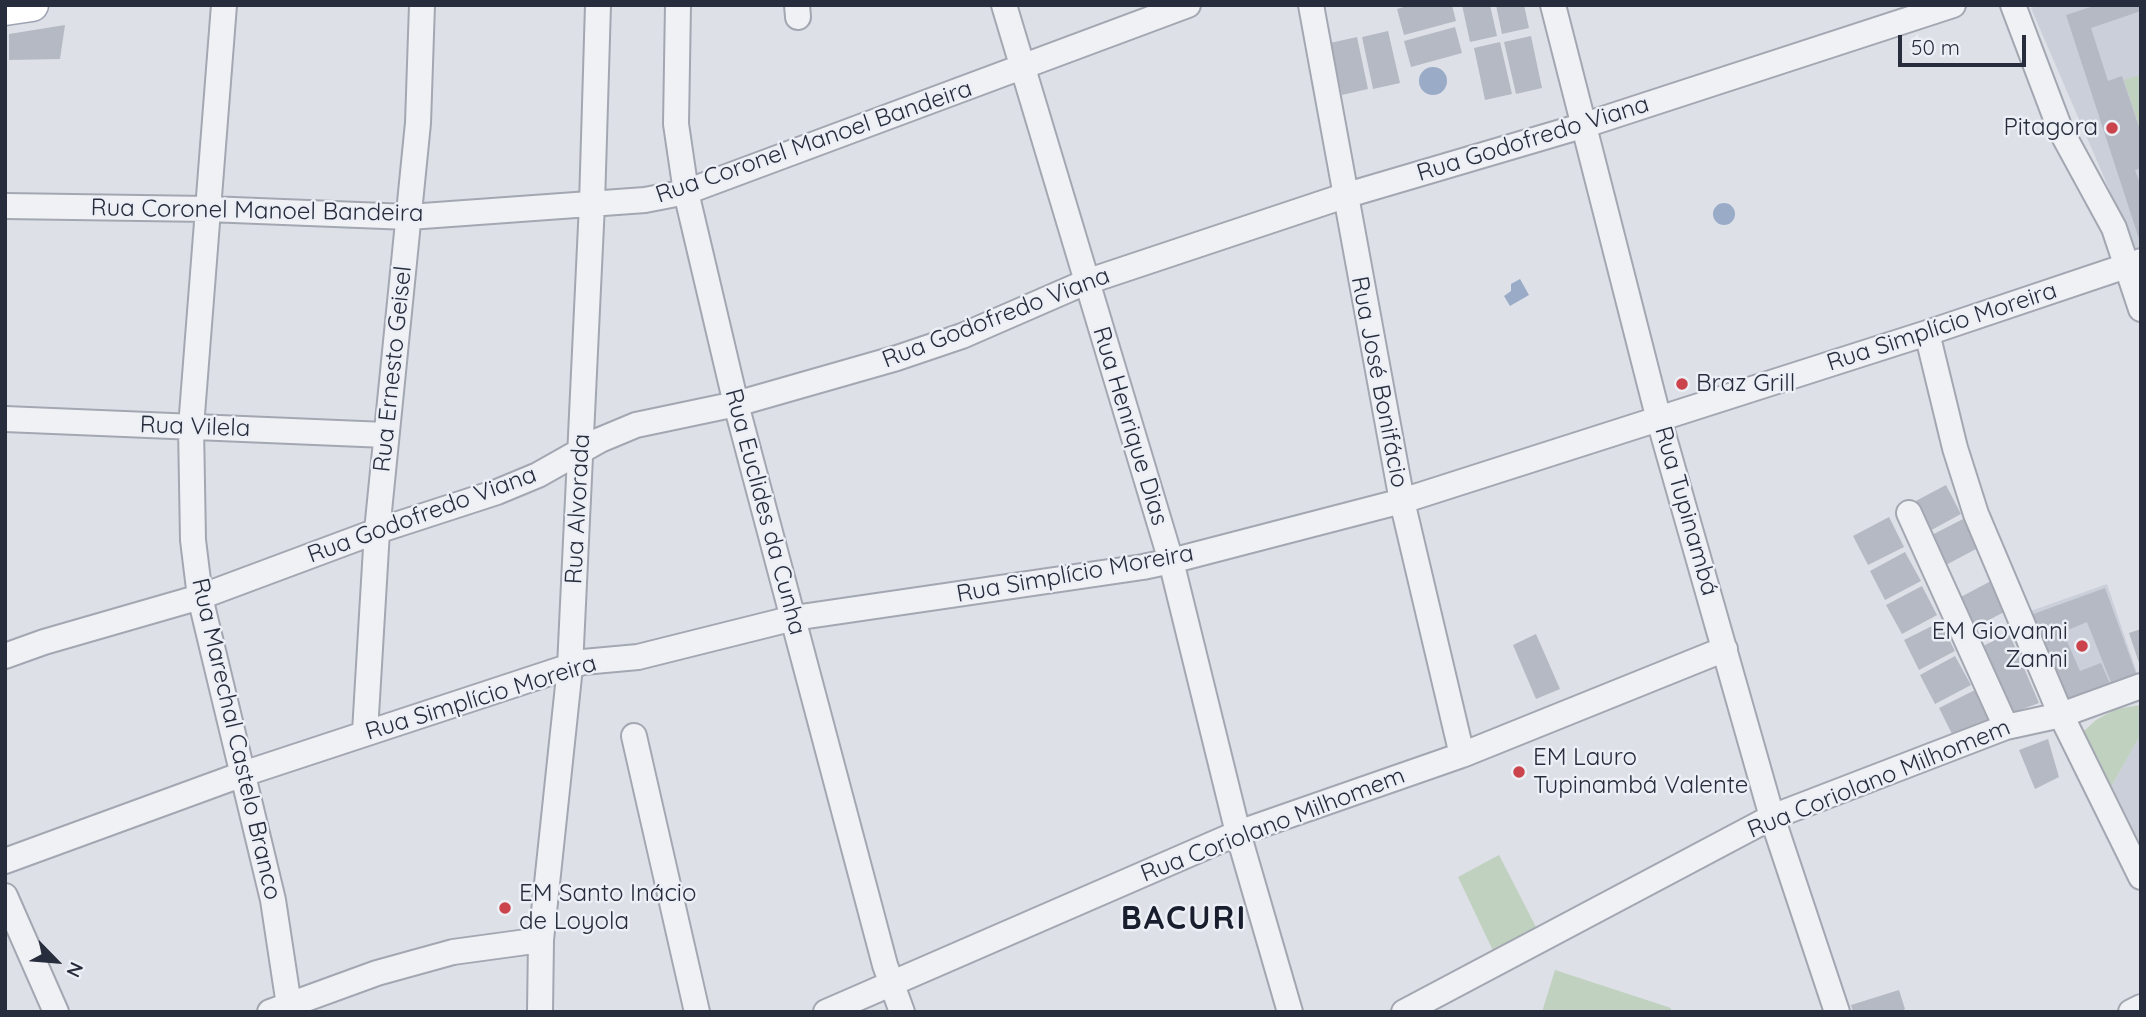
<!DOCTYPE html>
<html>
<head>
<meta charset="utf-8">
<style>
  body { margin:0 }
  #map { position:relative; width:2146px; height:1017px; overflow:hidden; background:#dde0e7; font-family:Quicksand,sans-serif }
  canvas { display:block }
  .frame { position:absolute; inset:0; border:7px solid #272d3d; pointer-events:none }
  .north { position:absolute; left:21px; top:926px; width:70px; height:70px; -webkit-text-stroke:5px #eceff5; paint-order:stroke; rotate:115deg; font-size:19px; font-weight:700; line-height:28px; text-align:center; color:#272d3d }
  .north::after { content:''; display:block; margin:auto; width:24px; height:32px; background:#272d3d; clip-path:polygon(50% 0,100% 100%,50% 72%,0 100%) }
  .scale { position:absolute; left:1898px; top:35px; width:128px; height:32px; box-sizing:border-box; border:4px solid #272d3d; border-top:0; padding-left:9px; font-size:21px; line-height:24px; white-space:nowrap; color:#272d3d; -webkit-text-stroke:5px #eceff5; paint-order:stroke }
</style>
</head>
<body>
<div id="map">
<canvas width="2146" height="1017"></canvas>
<div class="frame"></div>
<div class="north">N</div>
<div class="scale">50 m</div>
</div>
<script>
const ctx = document.querySelector('canvas').getContext('2d');
ctx.lineJoin = 'round';
function paint(path, color) { ctx.fillStyle = color; ctx.fill(path, 'evenodd'); }
const shape = rows => new Path2D(rows.map(r => 'M' + r).join(''));
function strokePath(path, color, width, dash) { ctx.strokeStyle = color; ctx.lineWidth = width; ctx.lineCap = dash ? 'butt' : 'round'; ctx.setLineDash(dash || []); ctx.stroke(path); }
function write(font, color, halo, rows, align = 'center') {
  ctx.font = font + ' Quicksand,sans-serif'; ctx.lineWidth = 5; ctx.setLineDash([]); ctx.textBaseline = 'middle'; ctx.strokeStyle = halo; ctx.fillStyle = color; for (const [text, x, y, turn = 0] of rows) {
    ctx.save(); ctx.translate(x, y); ctx.rotate((+turn || 0) * Math.PI / 180); ctx.textAlign = isNaN(turn) ? turn : align; if (halo) ctx.strokeText(text, 0, 0); ctx.fillText(text, 0, 0); ctx.restore();
  }
}
const built = shape([
  [2039,5,2141,5,2141,247,2135,249,2031,8],
  [2107,584,2139,679,2060,710,2025,613],
  [2141,734,2141,845,2111,787]
]);
const green = shape([
  [2141,75,2141,132,2124,80],
  [2141,705,2141,734,2111,787,2089,767,2081,742,2084,731,2096,720,2116,709],
  [1499,855,1537,929,1495,955,1458,877],
  [1555,970,1671,1008,1670,1012,1542,1012]
]);
const water = shape([
  '1419 81a14 14 0 1 1 28 0a14 14 0 1 1-28 0Z',
  '1713 214a11 11 0 1 1 22 0a11 11 0 1 1-22 0Z',
  [1520,279,1529,295,1510,306,1504,296,1511,291,1511,284]
]);
const building = shape([
  [1411,5,1452,5,1456,21,1404,35,1397,9],
  [1462,5,1490,5,1497,36,1470,42],
  [1496,5,1524,5,1529,28,1502,34],
  [2097,5,2141,5,2141,11,2091,28,2108,81,2122,76,2141,133,2141,168,2135,170,2141,187,2141,245,2066,15],
  [65,25,60,59,9,60,9,34],
  [1455,27,1462,53,1411,67,1404,41],
  [1388,31,1400,83,1373,89,1362,37],
  [1531,36,1542,88,1516,94,1504,42],
  [1357,37,1368,89,1342,95,1330,43],
  [1500,42,1512,94,1485,100,1474,48],
  [1946,485,1961,514,1926,533,1910,504],
  [1889,517,1904,547,1868,565,1853,536],
  [1963,519,1978,548,1942,567,1926,538],
  [1905,552,1921,581,1885,600,1870,571],
  [1991,581,2006,611,1970,630,1955,600],
  [1922,586,1937,615,1902,634,1886,605],
  [2105,588,2137,676,2112,685,2087,622,2063,632,2080,671,2101,663,2111,686,2058,705,2028,616],
  [1940,622,1955,651,1919,670,1904,640],
  [2141,629,2141,666,2140,666,2129,633],
  [2009,633,2039,703,2009,714,1981,647],
  [1536,634,1560,689,1536,699,1513,645],
  [1955,656,1971,685,1935,704,1920,675],
  [1975,690,1990,719,1954,738,1939,708],
  [2048,739,2059,777,2035,789,2019,750],
  [1899,990,1905,1009,1900,1012,1853,1012,1851,1005]
]);
const minor = shape([
  [224,5,191,427,193,540,200,597,273,900,290,1012],
  [678,5,676,124,686,192,736,404,885,965,902,1012],
  [797,5,798,17],
  [1004,5,1171,561,1238,833,1290,1012],
  [1311,5,1402,501,1462,755],
  [1553,5,1659,420,1772,817,1837,1012],
  [2013,5,2060,129,2114,228,2141,309],
  [5,206,208,209,409,217,645,200,686,192,1188,5],
  [1927,333,1955,448,1976,514,2061,715,2141,877],
  [5,419,386,435],
  [1909,513,2006,727],
  [5,656,44,642,200,597,377,531,497,492,538,475,600,440,636,425,736,404,897,358,962,336,1086,282,1344,196,1585,125,1953,5],
  [365,732,377,531,418,123,422,5],
  [634,736,697,1012],
  [5,861,243,774,583,662,638,657,794,618,1143,567,1171,561,1402,501,1927,333,2141,261],
  [5,896,56,1012],
  [270,1012,377,973,453,952,541,940],
  [540,1012,541,940,570,667,592,204,598,5],
  [826,1012,1238,833,1462,755,1725,649],
  [1404,1012,1772,817,2006,727,2061,715,2141,686],
  [2131,1012,2141,1007]
]);
const major = shape([
  [5,9,32,5]
]);
const markers = [
  [2112,128,7,"#cb434b"],
  [1682,384,7,"#cb434b"],
  [2082,646,7,"#cb434b"],
  [1519,772,7,"#cb434b"],
  [505,908,7,"#cb434b"]
];
const poiNames = [
  ["Pitagora",2098,128,"right"],
  ["Braz Grill",1696,384],
  ["EM Giovanni",2068,632,"right"],
  ["Zanni",2068,660,"right"],
  ["EM Lauro",1533,758],
  ["Tupinambá Valente",1533,786],
  ["EM Santo Inácio",519,894],
  ["de Loyola",519,922]
];
const streetNames = [
  ["Rua Godofredo Viana",1533,139,-17],
  ["Rua Coronel Manoel Bandeira",814,142,-19],
  ["Rua Coronel Manoel Bandeira",257,211,1],
  ["Rua Godofredo Viana",996,318,-21],
  ["Rua Simplício Moreira",1942,327,-18],
  ["Rua Ernesto Geisel",393,369,-84],
  ["Rua José Bonifácio",1379,382,79],
  ["Rua Henrique Dias",1130,426,73],
  ["Rua Vilela",195,427,2],
  ["Rua Alvorada",578,509,-87],
  ["Rua Tupinambá",1686,511,74],
  ["Rua Euclides da Cunha",765,512,75],
  ["Rua Godofredo Viana",422,515,-20],
  ["Rua Simplício Moreira",1075,574,-10],
  ["Rua Simplício Moreira",481,698,-17],
  ["Rua Marechal Castelo Branco",236,739,77],
  ["Rua Coriolano Milhomem",1879,779,-22],
  ["Rua Coriolano Milhomem",1273,825,-21]
];
const districtNames = [
  ["BACURI",1184,919]
];
paint(built, '#cbcfd9');
paint(green, '#c1d1bf');
paint(water, '#99abc7');
paint(building, '#b5b9c3');
strokePath(minor, '#a3a7b1', 28);
strokePath(major, '#9da3b2', 35);
strokePath(minor, '#f0f1f5', 24);
strokePath(major, '#fff', 32);
for (const [x, y, r, color] of markers) { const dot = new Path2D(); dot.arc(x, y, r, 0, 2 * Math.PI); ctx.fillStyle = color; ctx.fill(dot); strokePath(dot, '#eceff5', 2.5); }
write('24px', '#272d3d', '#eceff5', poiNames, 'left');
write('24px', '#272d3d', '#eceff5', streetNames);
ctx.letterSpacing = '2px';
write('bold 32px', '#191e2e', '#eceff5', districtNames);
ctx.letterSpacing = '0px';
</script>
</body>
</html>
